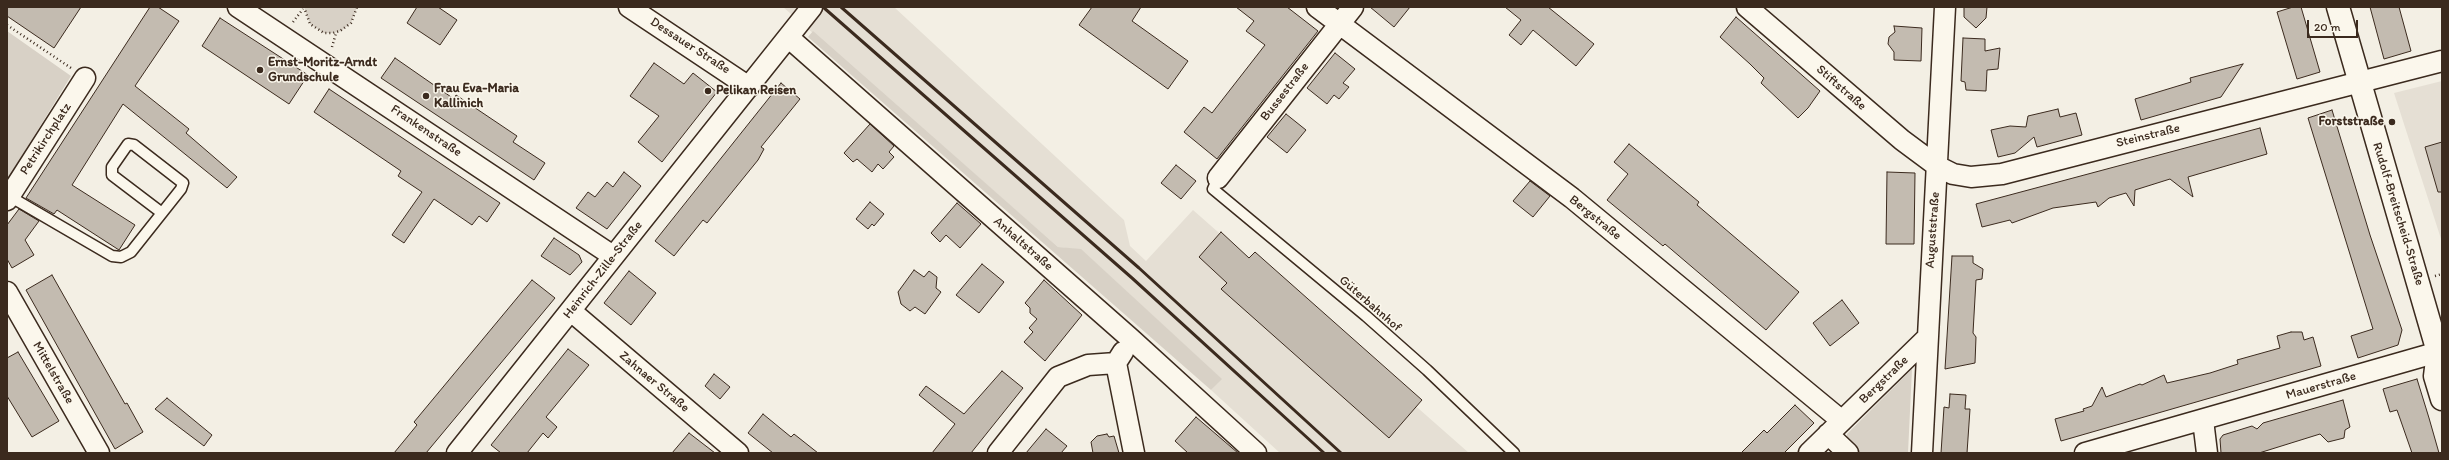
<!DOCTYPE html>
<html>
<head>
<meta charset="utf-8">
<style>
  body { margin:0 }
  #map { position:relative; width:2449px; height:460px; overflow:hidden; background:#f3efe4; font-family:Itim,sans-serif }
  canvas { display:block }
  .frame { position:absolute; inset:0; border:8px solid #3b2a1e; pointer-events:none }
  .scale { position:absolute; left:2307px; top:20px; width:51px; height:18px; box-sizing:border-box; border:2px solid #3b2a1e; border-top:0; padding-left:5px; font-size:12px; line-height:14px; white-space:nowrap; color:#3b2a1e; -webkit-text-stroke:3px #fbf7ec; paint-order:stroke }
</style>
</head>
<body>
<div id="map">
<canvas width="2449" height="460"></canvas>
<div class="frame"></div>
<div class="scale">20 m</div>
</div>
<script>
const ctx = document.querySelector('canvas').getContext('2d');
ctx.lineJoin = 'round';
function paint(path, color) { ctx.fillStyle = color; ctx.fill(path, 'evenodd'); }
const shape = rows => new Path2D(rows.map(r => 'M' + r).join(''));
function strokePath(path, color, width, dash) { ctx.strokeStyle = color; ctx.lineWidth = width; ctx.lineCap = dash ? 'butt' : 'round'; ctx.setLineDash(dash || []); ctx.stroke(path); }
function write(font, color, halo, rows, align = 'center') {
  ctx.font = font + ' Itim,sans-serif'; ctx.lineWidth = 3; ctx.setLineDash([]); ctx.textBaseline = 'middle'; ctx.strokeStyle = halo; ctx.fillStyle = color; for (const [text, x, y, turn = 0] of rows) {
    ctx.save(); ctx.translate(x, y); ctx.rotate((+turn || 0) * Math.PI / 180); ctx.textAlign = isNaN(turn) ? turn : align; if (halo) ctx.strokeText(text, 0, 0); ctx.fillText(text, 0, 0); ctx.restore();
  }
}
const built = shape([
  [783,7,894,7,1124,220,1130,246,1146,261,1193,210,1469,453,1280,453,1211,390,1221,379,1081,250,1058,247],
  [2442,81,2442,242,2394,93]
]);
const green = shape([
  [304,7,357,7,351,23,341,31,333,33,324,33,310,24],
  [7,31,71,76,7,180],
  [813,31,1058,247,1081,249,1222,379,1211,390,808,37],
  [1912,369,1908,453,1861,453,1847,439,1847,434]
]);
const building = shape([
  [7,7,81,7,54,48,7,16,7,7],
  [150,7,158,7,179,21,135,86,189,129,186,133,237,177,227,188,123,104,72,185,135,225,119,250,57,210,54,214,26,198,150,7],
  [417,7,438,7,457,20,440,45,407,23,417,7],
  [1092,7,1141,7,1132,21,1188,61,1168,89,1079,25,1092,7],
  [1236,7,1287,7,1318,31,1217,159,1184,132,1204,107,1212,113,1265,45,1246,31,1254,21,1236,7],
  [1370,7,1410,7,1394,27,1370,7],
  [1505,7,1548,7,1594,44,1576,66,1533,30,1521,45,1509,35,1521,20,1505,7],
  [1964,7,1987,7,1986,18,1976,28,1964,17,1964,7],
  [2293,7,2301,7,2320,72,2297,79,2277,12,2293,7],
  [2370,7,2399,7,2411,51,2384,59,2370,7],
  [1736,17,1820,91,1808,108,1798,118,1761,83,1764,78,1750,64,1720,37,1736,17],
  [220,18,308,75,289,104,202,46,220,18],
  [1894,26,1922,28,1921,61,1894,60,1894,52,1888,44,1889,37,1895,32,1894,26],
  [1963,38,1985,39,1985,51,2000,48,1998,69,1987,70,1986,91,1966,90,1965,82,1961,81,1963,38],
  [1335,53,1355,69,1343,83,1349,87,1339,99,1334,95,1327,104,1307,88,1335,53],
  [395,58,454,99,456,95,517,136,513,142,545,163,534,180,381,78,395,58],
  [654,63,684,84,693,73,717,92,662,162,638,142,659,116,630,96,654,63],
  [2243,64,2221,97,2141,120,2135,99,2191,82,2190,78,2243,64],
  [781,83,800,99,761,147,764,149,758,160,707,223,703,220,674,256,655,241,781,83],
  [329,89,500,203,487,222,479,216,472,225,434,199,404,243,392,235,422,192,398,176,401,171,314,112,329,89],
  [2058,109,2060,117,2076,113,2082,135,2037,147,2034,137,2015,153,1998,157,1991,130,2010,126,2026,127,2028,116,2058,109],
  [2332,110,2370,235,2402,330,2398,345,2358,358,2351,336,2373,329,2308,118,2332,110],
  [1286,114,1306,130,1287,153,1267,137,1286,114],
  [870,124,894,146,889,152,894,157,883,169,878,164,872,172,857,159,853,162,844,153,870,124],
  [2260,128,2267,154,2188,177,2193,197,2170,179,2135,190,2134,206,2126,193,2109,198,2098,207,2096,202,2053,208,2012,223,2010,220,1982,227,1976,204,2260,128],
  [2442,142,2442,192,2438,192,2425,147,2442,142],
  [1629,144,1699,202,1697,205,1799,292,1766,330,1665,244,1663,246,1607,200,1628,174,1614,162,1629,144],
  [1176,165,1196,181,1181,199,1161,183,1176,165],
  [624,172,641,186,607,229,576,208,588,192,595,197,607,182,613,187,624,172],
  [1887,172,1915,173,1914,244,1886,244,1887,172],
  [1530,181,1550,196,1533,217,1513,201,1530,181],
  [870,202,884,214,874,226,872,224,868,229,856,219,870,202],
  [957,203,981,224,960,248,946,235,940,242,931,233,957,203],
  [19,209,39,221,25,240,34,255,12,268,7,259,7,225,19,209],
  [1221,232,1249,258,1255,252,1422,400,1389,438,1221,289,1227,283,1199,257,1221,232],
  [554,238,579,255,582,262,570,275,541,256,554,238],
  [1952,256,1973,256,1973,263,1983,269,1982,279,1976,280,1973,333,1976,337,1975,363,1945,369,1952,256],
  [982,264,1004,282,979,313,956,295,982,264],
  [914,270,924,277,929,271,937,277,936,288,941,292,925,314,915,307,910,311,901,304,898,292,914,270],
  [629,271,656,293,631,325,604,303,629,271],
  [52,275,125,404,127,403,143,432,115,449,26,290,52,275],
  [532,280,555,298,426,453,394,453,417,425,414,422,532,280],
  [1044,280,1082,315,1045,361,1024,342,1033,332,1029,328,1037,319,1030,313,1030,308,1025,303,1044,280],
  [1842,300,1859,323,1830,346,1813,323,1842,300],
  [2291,332,2302,332,2304,340,2313,337,2321,366,2061,441,2055,419,2084,411,2083,409,2092,406,2102,387,2106,397,2140,384,2142,385,2164,375,2167,383,2210,373,2238,364,2237,360,2280,348,2277,336,2291,332],
  [568,349,589,365,546,417,557,427,548,438,543,433,527,453,501,453,491,445,568,349],
  [18,352,59,421,32,437,7,396,7,358,18,352],
  [1002,371,1023,388,971,453,932,453,955,424,919,395,926,386,964,414,1002,371],
  [714,374,730,387,720,399,705,386,714,374],
  [2417,379,2429,418,2439,453,2412,453,2397,410,2390,412,2383,389,2417,379],
  [1950,394,1966,395,1965,409,1970,409,1967,453,1941,453,1944,407,1949,408,1950,394],
  [167,398,212,435,204,446,155,409,167,398],
  [2343,400,2350,427,2345,430,2344,438,2328,442,2320,434,2259,453,2221,453,2220,439,2223,435,2252,426,2257,429,2263,423,2343,400],
  [1795,405,1814,423,1784,453,1741,453,1764,430,1767,433,1795,405],
  [763,414,791,437,794,434,818,453,773,453,748,433,763,414],
  [1196,417,1238,453,1188,453,1175,441,1196,417],
  [1046,429,1067,446,1061,453,1026,453,1046,429],
  [689,433,715,453,672,453,689,433],
  [1107,434,1109,437,1114,436,1119,453,1093,453,1091,442,1097,436,1107,434]
]);
const path = shape([
  [304,7,310,24,324,33,333,33,340,31,351,23,357,7],
  [293,22,303,9],
  [7,25,71,68],
  [332,47,336,33],
  [2435,276,2442,274]
]);
const lane = shape([
  [1218,178,1213,189,1366,316,1427,370,1514,453],
  [9,196,112,256,121,257,131,252,181,189,183,183,134,145,128,144,112,167,112,175,162,213]
]);
const street = shape([
  [238,7,613,256],
  [629,7,749,87],
  [1317,7,1572,198,1842,421],
  [1747,7,1902,140,1937,166,1953,174,1971,177,2002,174,2442,61],
  [788,37,1131,339,1256,453],
  [1218,178,1353,7],
  [7,200,85,78],
  [7,292,99,453],
  [571,311,738,453],
  [1123,352,1116,363,1134,453],
  [2203,420,2207,453],
  [1828,434,1848,453],
  [457,453,812,7],
  [998,453,1058,377,1088,365,1116,363],
  [1809,453,1926,339],
  [1922,453,1945,7],
  [2085,453,2438,352]
]);
const secondary = shape([
  [2338,7,2438,352,2435,376,2442,399]
]);
const rail = shape([
  [823,7,1132,278,1324,453],
  [841,7,1139,268,1341,453]
]);
const markers = [
  [260,70,4,"#3b2a1e"],
  [708,91,4,"#3b2a1e"],
  [426,96,4,"#3b2a1e"],
  [2392,122,4,"#3b2a1e"]
];
const streetNames = [
  ["Dessauer Straße",690,46,33],
  ["Stiftstraße",1841,88,41],
  ["Bussestraße",1285,92,-52],
  ["Frankenstraße",426,131,34],
  ["Steinstraße",2148,136,-14],
  ["Petrikirchplatz",46,139,-57],
  ["Rudolf-Breitscheid-Straße",2398,214,73],
  ["Bergstraße",1595,218,39],
  ["Auguststraße",1933,230,-86],
  ["Anhaltstraße",1023,244,41],
  ["Heinrich-Zille-Straße",603,270,-52],
  ["Güterbahnhof",1370,304,41],
  ["Mittelstraße",53,373,60],
  ["Bergstraße",1884,380,-44],
  ["Zahnaer Straße",654,382,40],
  ["Mauerstraße",2321,386,-16]
];
const poiNames = [
  ["Ernst-Moritz-Arndt",268,63],
  ["Grundschule",268,78],
  ["Frau Eva-Maria",434,89],
  ["Kallinich",434,104],
  ["Pelikan Reisen",716,91],
  ["Forststraße",2384,122,"right"]
];
paint(built, '#e5dfd4');
paint(green, '#d8d1c6');
paint(building, '#c3bbb0');
strokePath(building, '#3b2a1e', 1);
strokePath(lane, '#3b2a1e', 13);
strokePath(street, '#3b2a1e', 23);
strokePath(secondary, '#3b2a1e', 25);
strokePath(path, '#3b2a1e', 2.5, [1, 3]);
strokePath(lane, '#fbf7ec', 10);
strokePath(street, '#fbf7ec', 20);
strokePath(secondary, '#fbf7ec', 22);
strokePath(rail, '#3b2a1e', 3);
for (const [x, y, r, color] of markers) { const dot = new Path2D(); dot.arc(x, y, r, 0, 2 * Math.PI); ctx.fillStyle = color; ctx.fill(dot); strokePath(dot, '#fbf7ec', 1.5); }
write('13px', '#3b2a1e', '#fbf7ec', streetNames);
write('bold 13px', '#3b2a1e', '#fbf7ec', poiNames, 'left');
</script>
</body>
</html>
